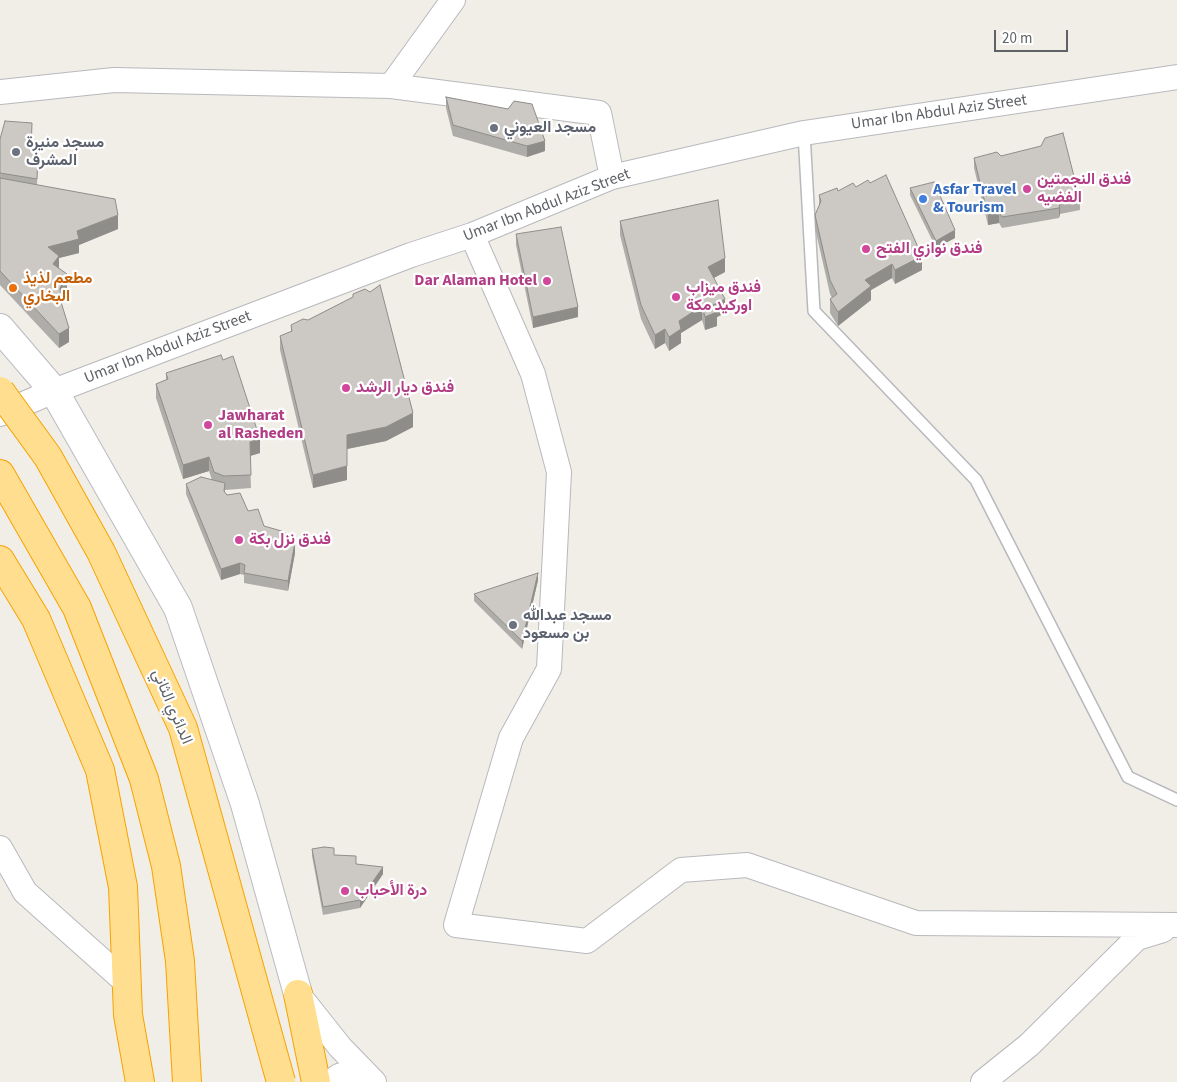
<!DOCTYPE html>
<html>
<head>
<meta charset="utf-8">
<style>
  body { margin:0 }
  #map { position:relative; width:1177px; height:1082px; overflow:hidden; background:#f1eee7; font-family:"Source Sans 3",sans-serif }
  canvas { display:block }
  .scale { position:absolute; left:994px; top:30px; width:74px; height:22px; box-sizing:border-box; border:2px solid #5e6267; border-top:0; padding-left:6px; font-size:15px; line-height:18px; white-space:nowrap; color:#5e6267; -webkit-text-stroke:4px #fff; paint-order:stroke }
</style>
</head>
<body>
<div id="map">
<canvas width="1177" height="1082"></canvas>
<div class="scale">20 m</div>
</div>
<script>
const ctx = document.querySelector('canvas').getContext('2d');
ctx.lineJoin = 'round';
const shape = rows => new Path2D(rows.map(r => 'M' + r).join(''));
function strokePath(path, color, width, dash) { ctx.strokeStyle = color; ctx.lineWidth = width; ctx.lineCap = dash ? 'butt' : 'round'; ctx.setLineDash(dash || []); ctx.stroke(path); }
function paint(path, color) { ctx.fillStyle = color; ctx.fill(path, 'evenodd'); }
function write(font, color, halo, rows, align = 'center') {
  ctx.font = font + ' "Source Sans 3",Vazirmatn,sans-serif'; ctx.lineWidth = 4.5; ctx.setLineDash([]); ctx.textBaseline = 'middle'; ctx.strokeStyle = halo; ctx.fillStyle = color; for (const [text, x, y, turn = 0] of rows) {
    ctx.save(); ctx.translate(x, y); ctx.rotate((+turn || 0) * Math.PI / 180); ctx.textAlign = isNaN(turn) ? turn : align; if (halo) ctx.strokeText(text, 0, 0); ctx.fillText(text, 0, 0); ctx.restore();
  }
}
const lane = shape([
  [804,133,814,311,976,480,1128,777,1177,800]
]);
const street = shape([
  [391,86,453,0],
  [0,92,114,80,391,86,599,113,612,177],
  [472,235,533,374,559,472,549,669,511,738,456,925,587,941,681,870,747,865,916,923,1177,925],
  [0,414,54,391,411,255,472,235,612,177,804,133,1177,77],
  [0,848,25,892,127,983],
  [298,994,340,1047,374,1082],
  [330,1082,339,1076,361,1069],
  [983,1082,1029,1045,1137,938,1163,930]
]);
const secondary = shape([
  [0,328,54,391,178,608,245,804,298,994]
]);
const highway = shape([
  [0,474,77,608,144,779,166,866,180,961,187,1082],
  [0,560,36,619,100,770,123,887,128,1015,140,1082],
  [298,994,316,1082]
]);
const highwayBridge = shape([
  [0,391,48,457,101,552,183,728,281,1082]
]);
const wall = shape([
  [446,97,545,151,527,157,453,136,446,108],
  [32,131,31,152,38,154,37,185,118,229,79,245,79,253,59,258,59,268,67,288,61,301,69,342,59,348,0,285,0,139],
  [1001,156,1080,200,1080,210,1060,214,1059,218,1002,228,999,223,988,225,974,168,974,158],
  [910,188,955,238,936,248,910,195],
  [838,191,922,270,895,284,892,278,871,290,871,300,838,326,830,313,830,299,832,298,830,294,815,228,815,215,819,206,819,195],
  [620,221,725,272,714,278,725,313,717,317,717,326,705,330,702,320,681,333,681,343,669,351,665,343,655,349,641,319,620,235],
  [516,234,578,317,533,328,516,245],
  [353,297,413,427,386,441,347,449,347,480,313,488,280,350,280,336,291,332,291,325,308,320],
  [166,373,260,453,250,456,251,488,225,490,225,493,248,511,264,526,286,543,295,553,288,591,244,583,244,575,240,574,221,580,186,494,186,484,212,480,209,471,183,479,156,398,156,384,166,380],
  [538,580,522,649,474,601,474,594],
  [312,849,334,855,383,874,360,908,323,915,312,856]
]);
const shadedWall = shape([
  [545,141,545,151,527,157,527,146],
  [1060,203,1060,214,1059,218,1059,208],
  [999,212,999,223,988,225,988,215],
  [118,215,118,229,79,245,79,253,59,258,59,270,53,278,48,247,77,231],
  [955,230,955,238,936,248,936,241],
  [922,256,922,270,895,284,895,270],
  [725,258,725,272,708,281,708,267],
  [892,264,892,278,871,290,871,300,838,326,838,312,865,280],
  [67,274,67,288,60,302,60,288],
  [725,299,725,313,717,317,717,326,705,330,705,317,713,305],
  [702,306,702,320,681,333,681,343,669,351,669,337,679,321],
  [578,307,578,317,533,328,533,317],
  [69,328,69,342,59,348,59,334],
  [665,329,665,343,655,349,655,335],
  [413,413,413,427,386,441,347,449,347,435],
  [260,439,260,453,250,456,250,442],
  [209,457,209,471,183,479,183,465],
  [347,466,347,480,313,488,313,475],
  [295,542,295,553,288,591,288,581],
  [240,563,240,574,221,580,221,569],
  [538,573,538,580,522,649,522,641],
  [383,867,383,874,360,908,360,900]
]);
const building = shape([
  [446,97,508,109,514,101,532,104,545,141,527,146,453,125,446,97],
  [5,121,32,123,31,151,38,154,37,179,0,173,0,139,5,121],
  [1063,133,1080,200,1060,203,1059,208,1002,217,999,212,988,215,974,158,997,152,1001,156,1041,146,1045,138,1063,133],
  [886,175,922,256,895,270,892,264,865,280,871,286,838,312,830,299,837,294,830,280,815,215,821,201,819,195,837,188,838,191,853,183,856,187,868,180,870,183,886,175],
  [0,178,115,199,118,215,77,231,79,239,48,247,59,256,53,264,67,274,60,288,61,302,69,328,59,334,0,271,0,178],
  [934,182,955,230,936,241,910,188,934,182],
  [718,200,725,258,708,267,725,299,713,305,717,312,705,317,702,306,679,321,681,329,669,337,665,329,655,335,641,305,620,221,718,200],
  [561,227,578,307,533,317,516,234,561,227],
  [380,285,413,413,386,427,347,435,347,466,313,475,280,336,292,331,291,325,303,319,308,320,353,297,353,294,365,289,370,292,380,285],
  [221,355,223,360,233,356,260,439,250,442,251,475,224,476,214,472,209,457,183,465,156,384,168,379,166,373,221,355],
  [201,477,225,483,224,491,227,495,240,493,248,511,258,509,264,526,285,532,286,543,295,542,288,581,244,573,245,565,240,563,221,569,186,484,201,477],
  [538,573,522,641,474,594,538,573],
  [324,847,334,848,334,855,356,856,356,864,383,867,360,900,323,907,312,849,324,847]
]);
const markers = [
  [494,128,5,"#6b7280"],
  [16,152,5,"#6b7280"],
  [1027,189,5,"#d1479c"],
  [923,199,5,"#3f7fe0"],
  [866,249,5,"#d1479c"],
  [547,281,5,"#d1479c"],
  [13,288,5,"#e8710a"],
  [676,297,5,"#d1479c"],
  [346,388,5,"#d1479c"],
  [208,425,5,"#d1479c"],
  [239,540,5,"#d1479c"],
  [513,625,5,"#6b7280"],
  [345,891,5,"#d1479c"]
];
const streetNames = [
  ["Umar Ibn Abdul Aziz Street",939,113,-8],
  ["Umar Ibn Abdul Aziz Street",547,206,-21],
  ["Umar Ibn Abdul Aziz Street",168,348,-21],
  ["الدائري الثاني",171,707,67]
];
const worshipNames = [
  ["مسجد العيوني",504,128],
  ["مسجد منيرة",26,143],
  ["المشرف",26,161],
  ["مسجد عبدالله",523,616],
  ["بن مسعود",523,634]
];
const hotelNames = [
  ["فندق النجمتين",1037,180],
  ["الفضيه",1037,198],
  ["فندق نوازي الفتح",876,249],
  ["Dar Alaman Hotel",537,281,"right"],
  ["فندق ميزاب",686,288],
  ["اوركيد مكة",686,306],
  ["فندق ديار الرشد",356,388],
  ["Jawharat",218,416],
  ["al Rasheden",218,434],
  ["فندق نزل بكة",249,540],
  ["درة الأحباب",355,891]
];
const shopNames = [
  ["Asfar Travel",933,190],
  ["& Tourism",933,208]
];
const foodNames = [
  ["مطعم لذيذ",23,279],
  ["البخاري",23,297]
];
strokePath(lane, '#b7b9bd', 14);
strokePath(street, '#b7b9bd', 26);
strokePath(secondary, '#b8bbc0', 30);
strokePath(highway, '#f7a200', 30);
strokePath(lane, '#fff', 11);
strokePath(street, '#fff', 24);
strokePath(secondary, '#fff', 28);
strokePath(highway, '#ffdf8f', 28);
strokePath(highwayBridge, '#f7a200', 30, []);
strokePath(highwayBridge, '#ffdf8f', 28);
paint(wall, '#afada9');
paint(shadedWall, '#8f8d89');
paint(building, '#ccc9c4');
strokePath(building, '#8f8d89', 1);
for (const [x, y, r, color] of markers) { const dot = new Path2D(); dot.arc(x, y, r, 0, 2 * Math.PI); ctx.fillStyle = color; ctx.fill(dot); strokePath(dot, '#fff', 2); }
write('16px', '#5e6267', '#fff', streetNames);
write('bold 16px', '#5b616d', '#fff', worshipNames, 'left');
write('bold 16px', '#b23c85', '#fff', hotelNames, 'left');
write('bold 16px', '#366cbe', '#fff', shopNames, 'left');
write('bold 16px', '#c56008', '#fff', foodNames, 'left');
</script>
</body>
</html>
